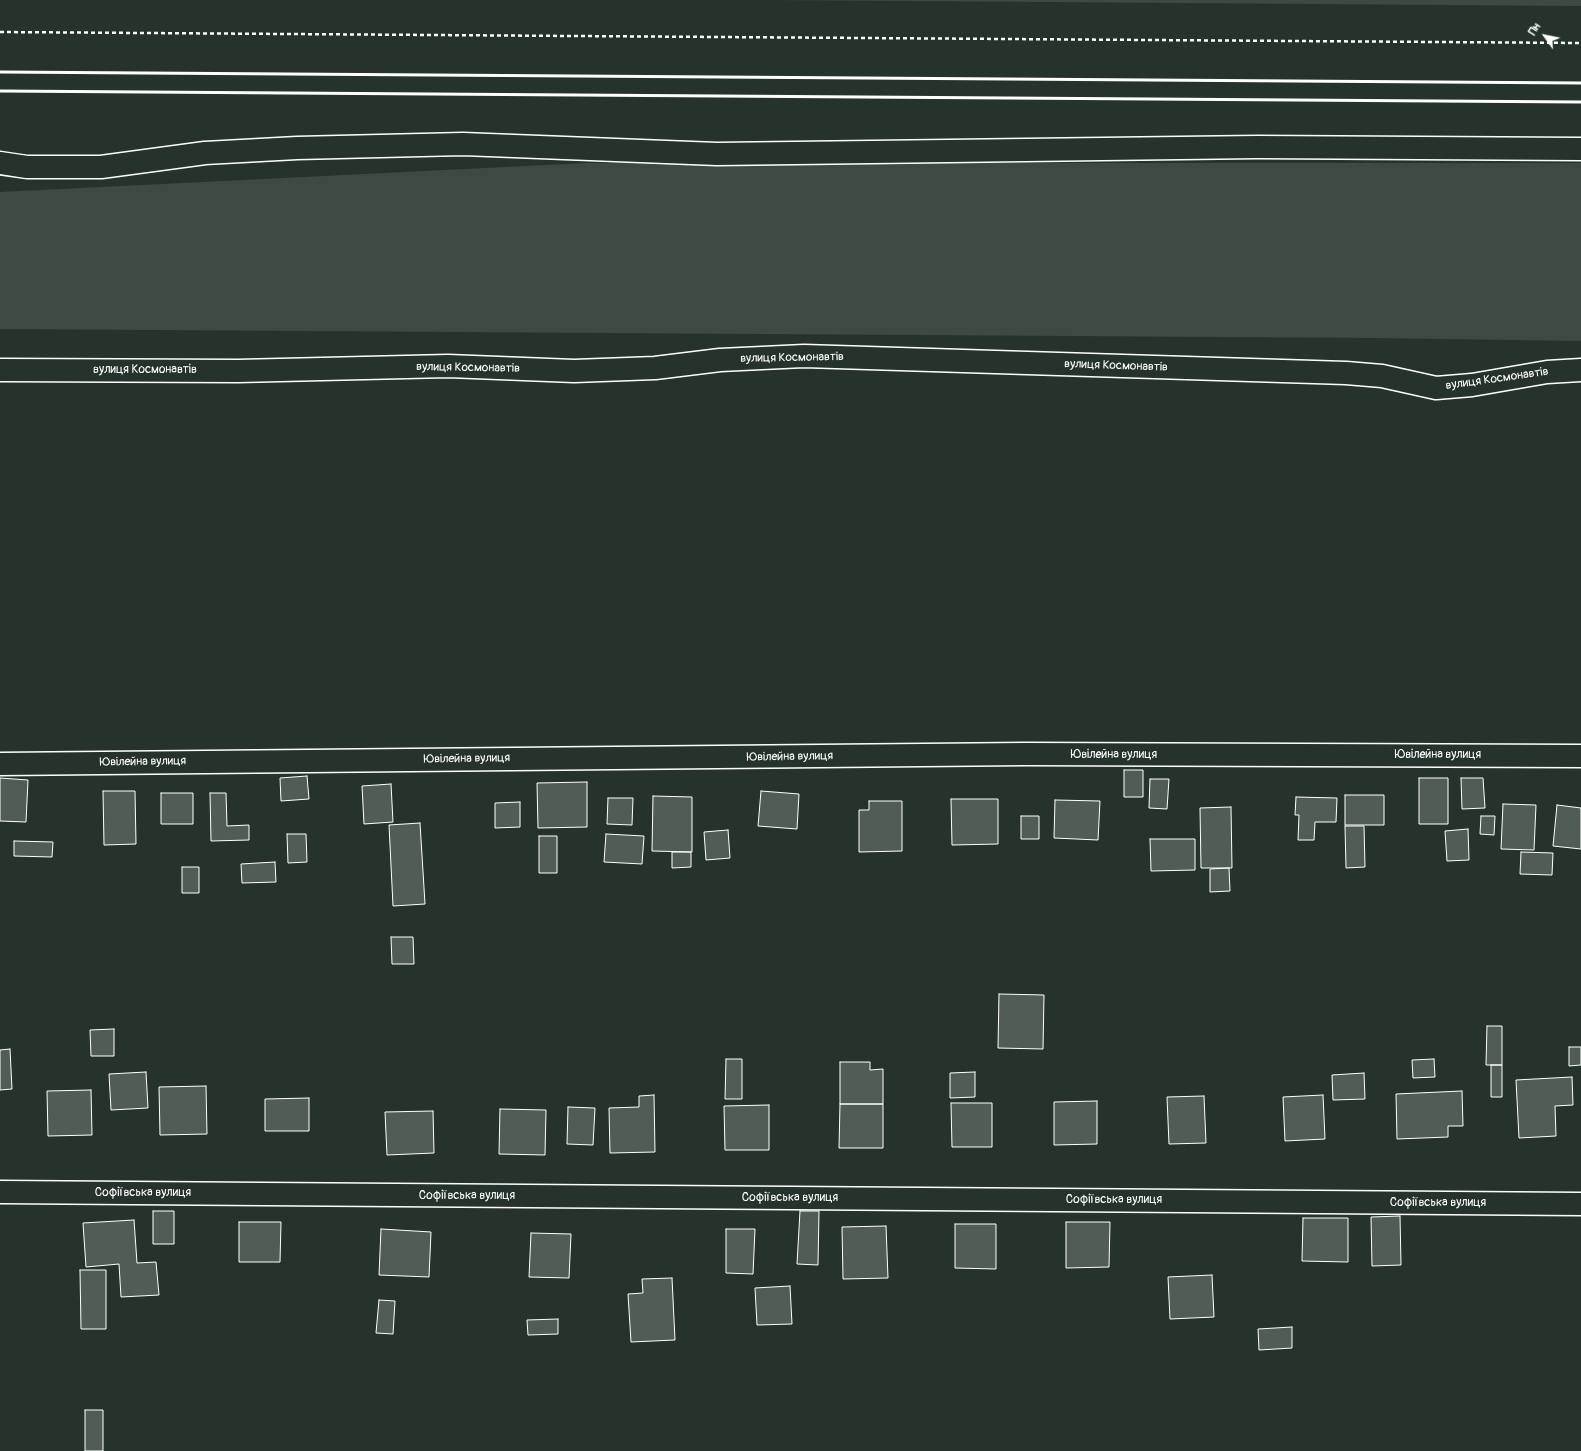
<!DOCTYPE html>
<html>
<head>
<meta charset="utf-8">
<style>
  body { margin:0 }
  #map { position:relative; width:1581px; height:1451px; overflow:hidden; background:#26332d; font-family:Pangolin,sans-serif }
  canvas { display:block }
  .north { position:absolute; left:1525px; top:16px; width:40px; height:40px; -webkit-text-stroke:3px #26332d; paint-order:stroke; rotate:303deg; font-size:11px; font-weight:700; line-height:16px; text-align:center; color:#fff }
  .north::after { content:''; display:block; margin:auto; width:14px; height:18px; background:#fff; clip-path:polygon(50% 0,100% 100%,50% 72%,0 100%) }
</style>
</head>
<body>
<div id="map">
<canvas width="1581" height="1451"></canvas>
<div class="north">Пн</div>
</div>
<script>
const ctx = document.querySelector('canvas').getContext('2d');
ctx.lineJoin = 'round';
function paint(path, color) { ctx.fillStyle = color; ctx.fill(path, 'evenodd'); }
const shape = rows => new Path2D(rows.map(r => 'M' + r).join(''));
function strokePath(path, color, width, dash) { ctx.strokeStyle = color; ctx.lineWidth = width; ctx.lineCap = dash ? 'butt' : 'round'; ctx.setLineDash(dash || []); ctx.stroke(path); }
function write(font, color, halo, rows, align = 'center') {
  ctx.font = font + ' Pangolin,sans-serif'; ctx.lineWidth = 3; ctx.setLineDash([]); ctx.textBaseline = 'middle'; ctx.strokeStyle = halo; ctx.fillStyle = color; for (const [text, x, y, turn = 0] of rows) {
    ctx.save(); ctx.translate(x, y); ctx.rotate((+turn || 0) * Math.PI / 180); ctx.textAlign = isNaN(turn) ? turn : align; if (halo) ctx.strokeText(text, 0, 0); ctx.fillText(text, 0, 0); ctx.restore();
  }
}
const green = shape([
  [764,0,1581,0,1581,6,914,1],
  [587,163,1581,163,1581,341,1373,338,0,329,0,192]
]);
const building = shape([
  [1124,770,1143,770,1143,797,1124,797,1124,770],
  [307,776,309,799,281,801,280,778,307,776],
  [0,778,28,780,26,822,0,821,0,778],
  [1419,778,1448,778,1448,824,1419,824,1419,778],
  [1461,778,1483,778,1485,808,1462,809,1461,778],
  [1150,779,1169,779,1167,809,1149,808,1150,779],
  [587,782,587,827,538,828,537,783,587,782],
  [391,784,393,822,364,824,362,786,391,784],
  [103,791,135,791,136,844,104,845,103,791],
  [761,791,799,794,797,829,758,826,761,791],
  [161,793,193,793,193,824,161,824,161,793],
  [210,793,226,793,227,826,249,825,249,840,211,841,210,793],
  [1345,795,1384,795,1384,825,1345,825,1345,795],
  [653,796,692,797,692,852,652,851,653,796],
  [1296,797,1337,798,1336,822,1315,822,1314,840,1298,840,1299,815,1295,815,1296,797],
  [608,798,633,798,632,825,607,824,608,798],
  [951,799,998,799,998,844,952,845,951,799],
  [1055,800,1100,801,1098,840,1054,838,1055,800],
  [869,801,902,801,902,851,859,852,859,810,869,810,869,801],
  [520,802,520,827,495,828,495,803,520,802],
  [1503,804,1536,805,1534,850,1501,849,1503,804],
  [1557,805,1581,808,1581,849,1553,846,1557,805],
  [1231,807,1232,868,1201,868,1200,808,1231,807],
  [1021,816,1039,816,1039,839,1021,839,1021,816],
  [1481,816,1495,816,1494,835,1480,834,1481,816],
  [420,823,425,904,393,906,389,825,420,823],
  [1345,826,1364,826,1365,867,1346,868,1345,826],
  [1468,829,1469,860,1447,861,1445,831,1468,829],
  [728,830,730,858,706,860,704,832,728,830],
  [287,834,306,834,307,862,288,863,287,834],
  [606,834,644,836,642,864,604,862,606,834],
  [539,836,557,836,557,873,539,873,539,836],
  [1150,839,1195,839,1195,870,1151,871,1150,839],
  [14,841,53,842,52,857,14,856,14,841],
  [672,852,691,852,691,867,672,868,672,852],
  [1521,852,1553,853,1552,875,1520,874,1521,852],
  [275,862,276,882,242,883,241,864,275,862],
  [182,867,199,867,199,893,182,893,182,867],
  [1229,868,1230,891,1210,892,1210,869,1229,868],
  [391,937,413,937,414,964,392,964,391,937],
  [999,994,1044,995,1043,1049,998,1048,999,994],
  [1487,1026,1502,1026,1502,1065,1486,1065,1487,1026],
  [114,1029,114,1056,91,1056,90,1030,114,1029],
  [1569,1047,1581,1047,1581,1065,1569,1066,1569,1047],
  [10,1049,12,1089,0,1090,0,1050,10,1049],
  [726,1059,742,1059,742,1099,725,1099,726,1059],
  [1434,1059,1435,1077,1413,1078,1412,1060,1434,1059],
  [840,1062,870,1062,870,1070,883,1069,883,1104,840,1104,840,1062],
  [1491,1065,1502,1065,1502,1097,1491,1097,1491,1065],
  [146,1072,148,1108,111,1110,109,1074,146,1072],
  [975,1072,975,1097,950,1098,950,1073,975,1072],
  [1364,1073,1365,1099,1333,1100,1332,1075,1364,1073],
  [1572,1077,1573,1105,1555,1106,1556,1136,1519,1138,1516,1080,1572,1077],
  [206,1086,207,1134,160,1135,159,1087,206,1086],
  [91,1090,92,1135,48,1136,47,1091,91,1090],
  [1462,1091,1463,1126,1448,1126,1448,1137,1397,1139,1396,1094,1462,1091],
  [654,1095,655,1152,610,1153,609,1108,639,1107,639,1096,654,1095],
  [1323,1095,1325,1139,1285,1141,1283,1097,1323,1095],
  [1204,1096,1206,1143,1169,1144,1167,1097,1204,1096],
  [309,1098,309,1131,265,1131,265,1099,309,1098],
  [1097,1101,1097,1144,1054,1145,1054,1102,1097,1101],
  [951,1103,992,1103,992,1147,952,1147,951,1103],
  [840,1104,883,1104,883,1148,839,1148,840,1104],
  [769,1105,769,1150,725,1150,724,1106,769,1105],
  [568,1107,595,1108,593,1145,567,1144,568,1107],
  [500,1109,546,1110,545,1155,499,1154,500,1109],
  [433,1111,434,1153,387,1155,385,1112,433,1111],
  [153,1211,174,1211,174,1244,153,1244,153,1211],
  [800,1211,819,1211,818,1265,797,1264,800,1211],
  [1400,1216,1401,1265,1372,1266,1371,1217,1400,1216],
  [1303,1218,1348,1218,1348,1262,1302,1261,1303,1218],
  [134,1220,137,1263,156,1262,159,1295,121,1297,119,1264,86,1267,83,1223,134,1220],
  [239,1222,281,1222,280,1262,239,1262,239,1222],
  [1066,1222,1110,1222,1109,1267,1066,1268,1066,1222],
  [955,1224,996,1224,996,1269,955,1268,955,1224],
  [886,1226,888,1278,843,1279,842,1227,886,1226],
  [381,1229,431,1232,429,1277,379,1275,381,1229],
  [726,1229,755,1229,753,1274,726,1273,726,1229],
  [531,1233,571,1234,569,1278,529,1277,531,1233],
  [80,1270,106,1270,106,1329,81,1329,80,1270],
  [1212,1275,1214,1317,1170,1319,1168,1277,1212,1275],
  [672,1278,675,1340,631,1342,628,1294,643,1293,642,1279,672,1278],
  [790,1286,792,1324,757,1325,755,1288,790,1286],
  [379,1300,395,1301,393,1334,376,1333,379,1300],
  [558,1319,558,1334,528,1335,527,1320,558,1319],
  [1292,1327,1292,1348,1259,1350,1258,1329,1292,1327],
  [85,1410,103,1410,103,1451,85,1451,85,1410]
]);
const path = shape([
  [0,32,1581,43]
]);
const street = shape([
  [0,163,27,167,101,167,205,153,297,148,463,144,717,154,1257,147,1581,149],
  [0,370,238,371,448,366,574,371,655,368,720,360,804,356,1346,373,1382,376,1436,388,1472,385,1547,372,1581,370],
  [0,764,1025,754,1581,756],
  [0,1192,1581,1204]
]);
const rail = shape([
  [0,72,1581,83],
  [0,91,1581,102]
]);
const streetNames = [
  ["вулиця Космонавтів",792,358,-1],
  ["вулиця Космонавтів",1116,366,2],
  ["вулиця Космонавтів",468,368,1],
  ["вулиця Космонавтів",145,370],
  ["вулиця Космонавтів",1497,379,-8],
  ["Ювілейна вулиця",1114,755],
  ["Ювілейна вулиця",1438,755],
  ["Ювілейна вулиця",790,757,-1],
  ["Ювілейна вулиця",467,759,-1],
  ["Ювілейна вулиця",143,762,-1],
  ["Софіївська вулиця",143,1193],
  ["Софіївська вулиця",467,1196],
  ["Софіївська вулиця",790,1198],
  ["Софіївська вулиця",1114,1200],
  ["Софіївська вулиця",1438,1203]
];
paint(green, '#3e4944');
paint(building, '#515c57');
strokePath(building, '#fff', 1);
strokePath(street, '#fff', 25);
strokePath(path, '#fff', 2.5, [4, 3]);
strokePath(street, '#26332d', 22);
strokePath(rail, '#fff', 3);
write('12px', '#fff', '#26332d', streetNames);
</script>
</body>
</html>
